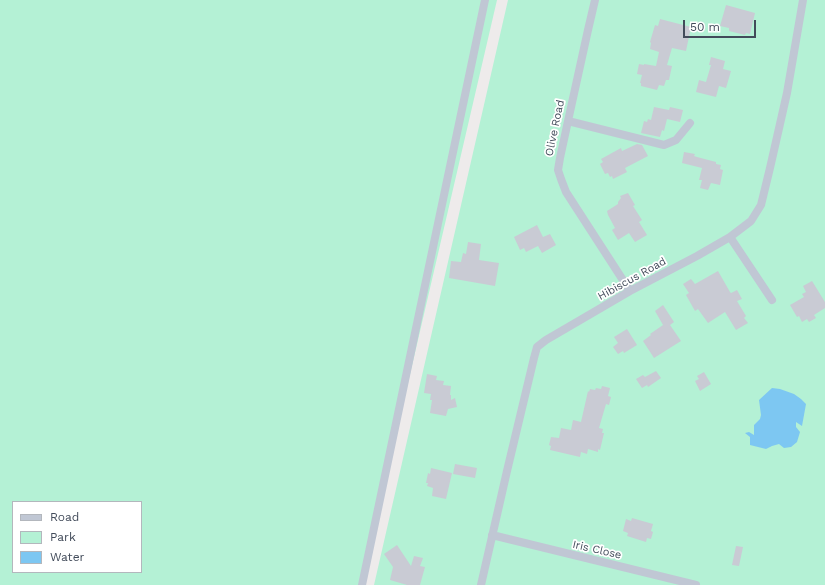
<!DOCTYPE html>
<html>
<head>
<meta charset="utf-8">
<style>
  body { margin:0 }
  #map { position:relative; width:825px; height:585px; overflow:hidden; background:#eeebeb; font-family:"Work Sans",sans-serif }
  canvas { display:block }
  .legend { position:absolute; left:12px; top:501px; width:130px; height:72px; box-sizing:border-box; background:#fff; border:1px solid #b3b7bd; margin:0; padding:5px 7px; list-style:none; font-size:12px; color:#424b5a }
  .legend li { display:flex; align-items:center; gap:8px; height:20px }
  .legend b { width:20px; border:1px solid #b3b7bd }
  .scale { position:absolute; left:683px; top:20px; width:73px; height:18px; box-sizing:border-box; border:2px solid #424b5a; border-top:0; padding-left:5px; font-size:12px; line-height:14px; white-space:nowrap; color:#424b5a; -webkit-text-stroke:3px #fff; paint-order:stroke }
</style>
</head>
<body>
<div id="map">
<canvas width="825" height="585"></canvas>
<ul class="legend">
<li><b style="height:5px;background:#c0c7d4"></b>Road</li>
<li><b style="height:11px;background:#b4f1d5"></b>Park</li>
<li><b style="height:11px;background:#7dc7f2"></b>Water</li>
</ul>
<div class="scale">50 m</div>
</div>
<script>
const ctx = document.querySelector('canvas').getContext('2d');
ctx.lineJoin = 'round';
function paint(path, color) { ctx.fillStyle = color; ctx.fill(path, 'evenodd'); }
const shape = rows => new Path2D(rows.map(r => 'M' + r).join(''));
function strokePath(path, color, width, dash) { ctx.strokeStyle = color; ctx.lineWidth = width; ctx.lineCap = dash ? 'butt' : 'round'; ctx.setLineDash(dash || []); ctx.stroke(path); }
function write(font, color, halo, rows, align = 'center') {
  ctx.font = font + ' "Work Sans",sans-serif'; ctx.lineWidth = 3.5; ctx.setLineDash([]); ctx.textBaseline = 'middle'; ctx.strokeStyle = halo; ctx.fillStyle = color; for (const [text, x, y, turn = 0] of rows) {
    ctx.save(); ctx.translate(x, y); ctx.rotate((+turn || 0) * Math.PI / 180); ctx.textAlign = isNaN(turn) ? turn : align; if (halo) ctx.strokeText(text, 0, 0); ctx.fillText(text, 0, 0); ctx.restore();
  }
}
const green = shape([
  [0,0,497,0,361,585,0,585],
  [13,502,141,502,141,572,13,572],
  [508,0,825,0,825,585,374,585]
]);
const water = shape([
  [772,388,780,389,794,394,801,399,806,404,802,426,796,422,796,427,800,432,797,442,791,447,784,448,779,444,772,446,766,449,750,445,750,437,745,433,749,432,754,435,754,425,760,419,761,415,759,400]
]);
const building = shape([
  [726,5,755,13,750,34,746,33,745,35,729,31,729,28,720,26],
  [660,19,691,27,686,51,672,48,667,65,672,66,669,80,666,80,664,86,659,85,657,90,641,86,641,83,640,83,642,75,637,74,639,64,644,65,644,64,656,66,659,52,650,49,651,43,650,42,655,25,658,26],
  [711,57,725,61,723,69,731,71,726,88,719,86,716,97,696,92,699,80,706,82,711,65,709,65],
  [654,107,669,110,670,107,683,110,680,122,667,119,664,131,662,130,660,137,641,133,644,121,647,122,648,119,651,120],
  [637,144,642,145,648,156,625,168,627,172,613,179,612,176,610,177,608,173,605,174,600,164,603,162,601,159,621,148,622,151],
  [684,152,695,154,694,156,697,157,716,162,716,164,721,165,720,169,723,170,720,185,711,183,708,190,700,188,702,180,699,180,702,168,682,163],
  [628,193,635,205,633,206,642,220,639,222,647,235,635,242,629,233,618,240,612,230,615,228,608,215,607,211,618,204,618,202,621,198,620,196],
  [537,225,543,237,550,234,556,245,542,253,538,246,526,252,524,248,520,250,514,237],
  [468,242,481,244,479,260,499,263,495,286,449,278,451,261,461,262,463,253,466,254],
  [718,271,730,292,731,293,737,290,742,299,737,301,746,316,744,318,748,323,736,330,725,312,708,323,698,309,695,311,686,295,689,293,683,284,691,279,695,284],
  [812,281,825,302,825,308,814,315,816,318,809,322,807,319,802,322,799,316,797,317,790,305,804,297,802,294,806,292,803,286],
  [663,305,674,322,670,325,681,341,654,358,643,341,651,335,650,334,663,325,655,311],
  [627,329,637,345,624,353,623,351,618,354,613,347,618,343,614,337],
  [656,371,661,378,648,387,647,385,642,388,636,379,643,375,645,377],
  [704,372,711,384,700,391,695,381,699,379,697,376],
  [427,374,437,376,436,380,444,381,443,385,451,386,450,395,451,395,451,400,455,398,457,407,448,409,446,416,430,413,432,400,430,400,431,394,424,393],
  [602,386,610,388,608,396,611,397,609,405,606,404,599,428,603,429,602,433,604,433,600,450,598,449,598,452,588,449,587,454,581,452,580,457,550,450,551,446,549,445,551,437,559,438,561,428,571,430,573,420,581,422,588,391,589,392,590,389,595,390,596,388,601,389],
  [455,464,477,468,475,478,453,474],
  [431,468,452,473,446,499,432,496,433,488,427,486,428,483,426,483,428,473,430,474],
  [632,518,653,524,651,531,653,532,651,539,647,538,646,542,627,536,628,533,623,531,626,519,631,521],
  [397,545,411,566,414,556,423,558,420,566,425,567,420,585,407,585,390,580,393,567,384,554],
  [736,546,743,547,739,566,732,565]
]);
const street = shape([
  [595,0,588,30,568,121,560,158,558,170,561,179,566,192,630,291],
  [568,121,664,145,676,140,690,123],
  [730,237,772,300],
  [492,535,696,585],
  [362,585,485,0],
  [481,585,507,471,534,358,537,347,546,340,630,291,697,256,730,237,751,221,761,205,770,168,787,93,803,0]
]);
const streetNames = [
  ["Olive Road",555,128,-78],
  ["Hibiscus Road",632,279,-29],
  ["Iris Close",597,550,13]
];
paint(green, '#b4f1d5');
paint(water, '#7dc7f2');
paint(building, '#c9cbd4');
strokePath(street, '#c0c7d4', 8);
write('11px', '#424b5a', '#fff', streetNames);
</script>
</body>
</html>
